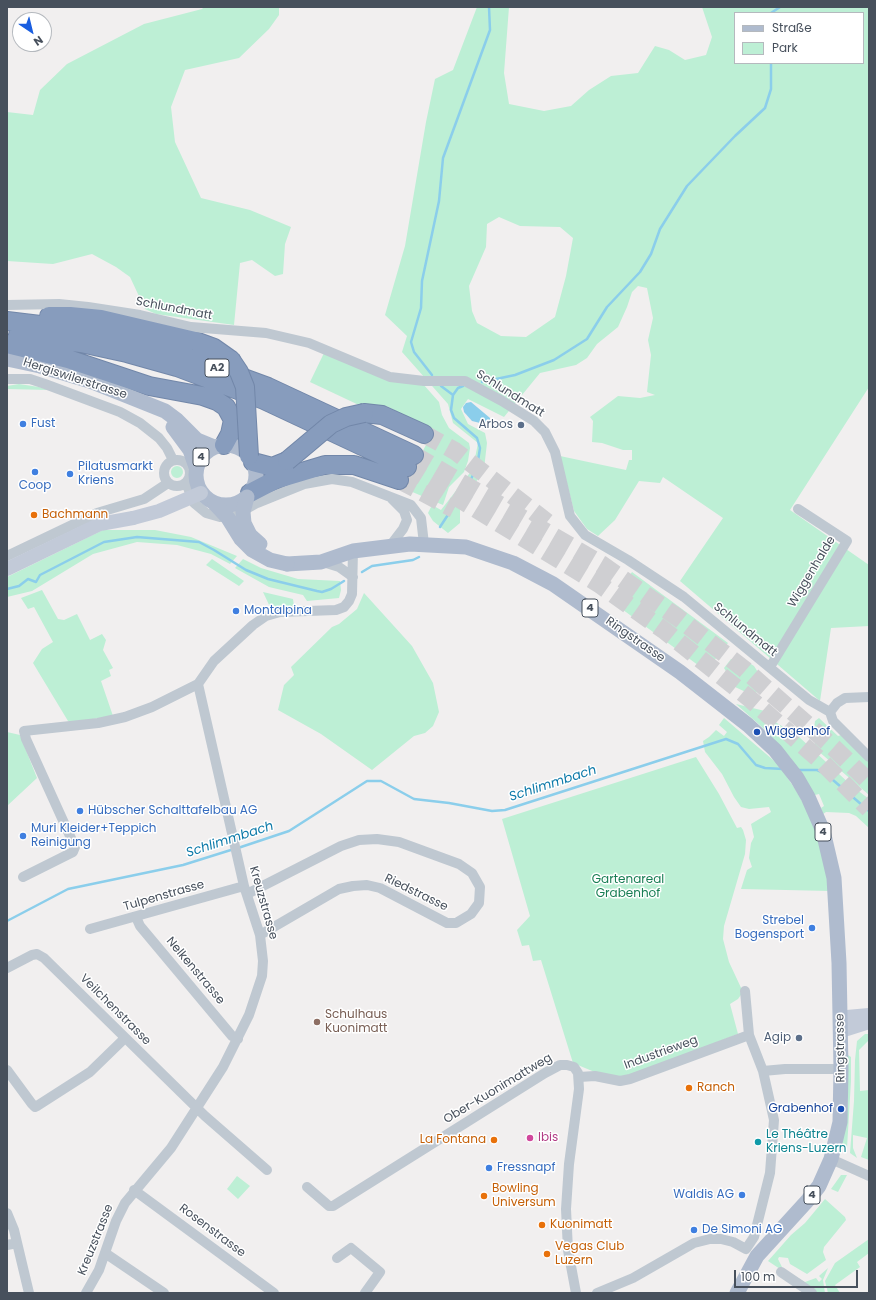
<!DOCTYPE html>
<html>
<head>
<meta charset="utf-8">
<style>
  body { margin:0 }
  #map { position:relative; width:876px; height:1300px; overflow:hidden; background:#f1efef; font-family:Poppins,sans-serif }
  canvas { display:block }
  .frame { position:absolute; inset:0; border:8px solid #47505c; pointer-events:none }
  .legend { position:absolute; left:734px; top:12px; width:130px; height:52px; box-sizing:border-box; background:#fff; border:1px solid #b5b9be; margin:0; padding:5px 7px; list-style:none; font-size:12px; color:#47505c }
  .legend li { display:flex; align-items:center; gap:8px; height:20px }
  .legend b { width:20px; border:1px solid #b5b9be }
  .north { position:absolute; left:12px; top:12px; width:40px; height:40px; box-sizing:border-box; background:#fff; border:1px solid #b5b9be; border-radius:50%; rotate:145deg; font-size:11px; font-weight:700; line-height:16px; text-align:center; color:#47505c }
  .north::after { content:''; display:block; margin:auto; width:14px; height:18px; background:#1a5ee0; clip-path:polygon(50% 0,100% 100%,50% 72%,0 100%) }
  .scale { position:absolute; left:734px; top:1270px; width:124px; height:18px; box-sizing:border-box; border:2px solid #47505c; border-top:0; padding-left:5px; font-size:12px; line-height:14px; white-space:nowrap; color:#47505c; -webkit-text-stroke:3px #fff; paint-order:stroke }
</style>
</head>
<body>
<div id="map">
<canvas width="876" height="1300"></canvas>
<div class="frame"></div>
<ul class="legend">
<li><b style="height:5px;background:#afbbce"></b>Straße</li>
<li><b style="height:11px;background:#bdefd5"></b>Park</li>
</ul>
<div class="north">N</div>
<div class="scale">100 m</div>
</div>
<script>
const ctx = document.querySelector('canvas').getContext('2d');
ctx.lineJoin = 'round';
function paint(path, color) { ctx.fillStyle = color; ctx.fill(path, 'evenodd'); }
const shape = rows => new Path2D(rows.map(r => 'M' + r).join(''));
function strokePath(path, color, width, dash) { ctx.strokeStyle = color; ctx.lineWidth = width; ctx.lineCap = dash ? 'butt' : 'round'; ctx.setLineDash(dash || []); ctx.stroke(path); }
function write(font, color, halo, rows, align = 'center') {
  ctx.font = font + ' Poppins,sans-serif'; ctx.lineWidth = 3; ctx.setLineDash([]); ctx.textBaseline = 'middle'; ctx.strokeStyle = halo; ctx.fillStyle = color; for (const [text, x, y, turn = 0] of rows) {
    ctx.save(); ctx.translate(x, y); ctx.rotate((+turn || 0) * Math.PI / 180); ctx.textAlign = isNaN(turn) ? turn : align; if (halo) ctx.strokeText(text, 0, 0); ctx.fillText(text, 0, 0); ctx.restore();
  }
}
const green = shape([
  [204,7,279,7,279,15,269,29,239,58,185,70,171,107,175,142,201,198,250,210,291,227,285,244,283,274,275,276,252,260,240,263,234,325,156,314,145,309,130,277,116,267,92,254,53,264,7,261,7,112,33,115,40,90,67,64,144,24,202,9],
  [477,7,509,7,504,73,509,104,544,111,571,106,589,90,611,76,638,73,655,46,669,50,685,60,706,55,712,37,702,7,869,7,869,387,790,510,869,565,869,626,831,628,820,701,680,581,723,518,663,477,660,483,639,481,615,520,598,536,587,529,574,511,560,456,626,470,629,460,632,460,632,450,623,450,602,443,592,442,593,421,590,417,618,396,640,398,655,395,647,392,651,355,648,340,653,318,647,288,638,286,632,292,627,307,618,327,597,344,587,358,576,365,540,373,504,417,468,399,461,409,468,424,485,433,487,443,484,469,460,508,460,523,448,533,433,521,428,513,432,505,441,510,469,474,473,468,478,443,453,423,448,404,402,352,407,336,385,315,405,246,426,122,435,79,453,70],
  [735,13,863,13,863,63,735,63],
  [499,217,520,226,560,227,573,238,566,276,555,317,526,337,501,336,477,323,472,311,469,286,486,247,487,224],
  [324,353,423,384,439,402,442,415,449,428,469,443,470,448,468,461,464,472,449,487,443,505,403,488,434,430,386,406,361,406,310,382],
  [19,384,39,387,49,390,7,389,7,386],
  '171 472a6 6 0 1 1 12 0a6 6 0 1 1-12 0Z',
  [103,530,155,530,191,537,237,556,230,564,211,554,177,545,137,542,93,554,32,591,7,597,7,577],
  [212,559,244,581,239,586,206,565],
  [243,559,261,568,298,579,340,581,341,590,339,598,307,601,303,595,269,587,235,568],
  [632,572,728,643,706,671,611,601],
  [42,590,58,619,64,620,77,614,90,640,102,634,106,640,103,650,113,668,109,670,111,676,101,681,113,716,72,722,68,721,33,663,42,649,53,642,34,607,28,609,21,598],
  [263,592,293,599,294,606,271,609],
  [364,593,412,646,433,683,439,712,433,726,425,733,414,736,372,770,321,734,278,710,284,685,294,675,291,667,332,627,339,624,357,609],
  [731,659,748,662,754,666,765,683,766,686,762,691,750,694,735,687,724,668],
  [736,704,765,711,772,720,798,736,852,786,869,799,869,828,856,816,849,813,826,812,823,814,821,808,824,806,819,794,815,795,790,757,763,728],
  [724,718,779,765,797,792,809,814,820,840,830,891,741,889,747,870,752,867,749,858,751,843,754,837,751,824,771,812,769,807,749,809,741,807,734,797,722,774,705,752,703,741,709,737,716,730,724,736,727,732,719,725],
  [819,718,838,736,841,735,869,762,869,795,817,750,815,745,814,729,815,721],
  [7,732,20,735,37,778,7,806],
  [696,757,719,794,737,828,741,827,743,830,746,840,745,854,724,926,723,939,729,962,743,992,738,999,730,1004,738,1034,624,1078,597,1073,573,1063,541,960,533,961,529,945,522,946,517,930,530,916,502,819],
  [865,1034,869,1034,869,1040,859,1050,860,1091,869,1090,869,1160,861,1157,867,1138,853,1135,853,1148,857,1158,850,1153,854,1101,855,1060,857,1041],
  [848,1055,851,1057,851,1081,847,1148,844,1153,842,1143,848,1104],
  [841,1175,847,1175,838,1192,831,1189],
  [237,1176,250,1186,238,1199,227,1189],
  [825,1199,845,1217,846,1220,824,1247,823,1252,826,1260,807,1274,790,1264,788,1258,779,1257,778,1259,783,1269,805,1282,816,1278,819,1282,822,1279,819,1276,828,1268,823,1280,825,1293,816,1293,768,1261,791,1235,805,1223],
  [869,1239,869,1253,857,1262,860,1267,835,1285,840,1293,828,1293,825,1281,835,1263]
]);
const water = shape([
  [471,402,490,418,490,421,488,425,472,421,464,412,463,407,466,403]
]);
const stream = shape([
  [771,13,780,7],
  [432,375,414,352,411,342,421,308,422,281,439,201,443,158,490,30,489,7],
  [482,382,515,375,554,360,587,339,607,307,640,272,651,254,660,229,687,186,735,136,765,108,771,89,771,63],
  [441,386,453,395],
  [440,527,470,481,477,467,480,448,477,438,454,418,451,410,453,395,458,388,463,386],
  [362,572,372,566,413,560,419,557],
  [7,589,19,586,28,579,36,582,40,575,104,542,137,537,199,542,214,550,246,570,268,579,317,591,322,592,331,589,344,581],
  [798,770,817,770,826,774,869,811],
  [238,848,289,831,367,781,381,781,414,799,449,803,492,811,505,810,726,739,738,744,756,765,765,768,783,769],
  [7,921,68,889,183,865,234,849]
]);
const highwayTunnel = shape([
  [424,434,455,451,547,522],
  [414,455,601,564,677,617,744,669,834,748,869,782],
  [407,467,599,584,665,631,749,698,821,761,869,809],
  [399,480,454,509]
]);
const street = shape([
  [7,305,59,304,88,307,140,315,191,327,266,333,309,343,390,377,424,381,465,381,502,401,534,421,545,432,555,452,570,516,585,535,628,560,684,597,809,700,830,712],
  [7,379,30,379,45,384,120,412,140,423,159,438,167,448,173,460],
  '164 473a13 13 0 1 1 26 0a13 13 0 1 1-26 0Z',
  [186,483,194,503,206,513,220,517,234,516,257,503,304,484,332,479,352,482,411,505,421,518,424,544],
  [390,546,403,529,407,520,404,511,392,499],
  [7,556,97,513,144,499,168,483],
  [323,562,339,567,353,577],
  [770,667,847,541,798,509],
  [830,712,833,721,869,757],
  [830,712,837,703,845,698,869,697],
  [23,877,73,852,75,847,26,739,24,731,98,723,125,717,152,707,198,684],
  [247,894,341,846,359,840,377,839,399,842,459,864,472,873,480,887,479,903,471,914,456,923,447,923,380,888,367,885,353,886,339,889,260,935],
  [136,917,140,926,232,1036,238,1039],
  [90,929,244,886],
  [7,968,32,955,37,954,44,958,205,1116,267,1170],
  [7,1070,32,1104,35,1107,37,1106,90,1072,125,1038],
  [763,1071,785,1069,841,1069],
  [579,1077,595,1076,620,1081,630,1079,749,1035],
  [831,1159,869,1176],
  [307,1187,329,1206,333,1206,545,1073,560,1065,567,1065,574,1067,578,1073,579,1089,569,1164,566,1209,568,1250,576,1293],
  [134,1190,274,1293],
  [7,1213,14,1230,29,1293],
  [7,1245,17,1243],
  [105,1253,164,1293],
  [337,1258,351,1248,380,1272,365,1293],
  [781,1272,812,1293],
  [86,1293,99,1270,116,1221,125,1203,171,1148,223,1067,249,1015,262,976,263,961,260,935,244,886,198,684,214,661,253,625,266,616,280,612,336,610,344,607,349,601,352,594,353,551],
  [597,1293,633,1278,694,1243,710,1239,721,1239,733,1242,746,1249,754,1237,770,1173,774,1120,763,1071,749,1035,745,991]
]);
const secondary = shape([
  [7,569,100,524,133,518],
  [869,1015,847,1017,840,1023,847,1029,869,1022]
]);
const primary = shape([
  [7,359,40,366,90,381,165,411,177,420,197,440,214,447],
  [173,427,190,450,196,467],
  '196 475a30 30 0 1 1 60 0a30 30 0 1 1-60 0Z',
  [287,564,321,562,353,551,410,544,466,547,513,563,553,584,680,672,748,725,775,750,797,778,808,797,823,831,834,878,839,963,841,1069,840,1122,831,1159,819,1186,808,1200,757,1256,737,1293]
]);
const highway = shape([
  [49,316,70,316,101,319,195,341,214,348,231,360],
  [7,321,90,331,142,343,186,357,268,387,414,455],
  [18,335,81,343,127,353,177,367,264,400,407,467],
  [7,344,68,359,149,386,203,396,217,401,226,407,233,420,230,434,224,445],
  [364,413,382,415,424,434],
  [253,462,272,467,287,461],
  [250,493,275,480,325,465,354,465,399,480]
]);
const secondaryBridge = shape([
  [133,518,159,511,201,493]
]);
const primaryBridge = shape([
  [247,497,243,512,244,523,250,535,260,544],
  [215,504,228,518,241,539,252,550,270,560,287,564]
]);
const highwayBridge = shape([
  [231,360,239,372,245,387,249,456],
  [287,461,331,424,346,417,364,413]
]);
const markers = [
  [23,424,4,"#3f7fe0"],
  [521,425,4,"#5c6f8a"],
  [35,472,4,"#3f7fe0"],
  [70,474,4,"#3f7fe0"],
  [34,515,4,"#e8710a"],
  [236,611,4,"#3f7fe0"],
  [757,732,4,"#1a4fb4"],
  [80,811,4,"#3f7fe0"],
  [23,836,4,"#3f7fe0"],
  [812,928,4,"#3f7fe0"],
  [317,1022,4,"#8d6e63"],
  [799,1038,4,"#5c6f8a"],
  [689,1088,4,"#e8710a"],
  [841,1109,4,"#1a4fb4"],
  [530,1138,4,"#d1479c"],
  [494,1140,4,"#e8710a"],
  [758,1142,4,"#0f9aa8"],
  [489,1168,4,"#3f7fe0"],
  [742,1195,4,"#3f7fe0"],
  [484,1196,4,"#e8710a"],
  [542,1225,4,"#e8710a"],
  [694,1230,4,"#3f7fe0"],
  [547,1254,4,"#e8710a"]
];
const shields = [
  [217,368,24],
  [201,457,16],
  [590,608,16],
  [823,832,16],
  [812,1195,16]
];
const shieldNames = [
  ["A2",217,368],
  ["4",201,457],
  ["4",590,608],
  ["4",823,832],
  ["4",812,1195]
];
const streetNames = [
  ["Schlundmatt",174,309,11],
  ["Hergiswilerstrasse",75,379,18],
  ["Schlundmatt",510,394,32],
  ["Wiggenhalde",812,572,-59],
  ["Schlundmatt",745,630,39],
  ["Ringstrasse",635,640,35],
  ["Riedstrasse",416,893,26],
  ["Tulpenstrasse",164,896,-16],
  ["Kreuzstrasse",263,903,74],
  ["Nelkenstrasse",195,971,50],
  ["Veilchenstrasse",115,1010,45],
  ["Ringstrasse",841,1048,-91],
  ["Industrieweg",661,1053,-20],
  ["Ober-Kuonimattweg",498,1089,-31],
  ["Rosenstrasse",212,1231,37],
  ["Kreuzstrasse",96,1240,-68]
];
const shopNames = [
  ["Fust",31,424],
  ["Pilatusmarkt",78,467],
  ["Kriens",78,481],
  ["Coop",35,486,"center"],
  ["Montalpina",244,611],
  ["Hübscher Schalttafelbau AG",88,811],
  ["Muri Kleider+Teppich",31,829],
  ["Reinigung",31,843],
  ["Strebel",804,921,"right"],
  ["Bogensport",804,935,"right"],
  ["Fressnapf",497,1168],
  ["Waldis AG",734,1195,"right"],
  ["De Simoni AG",702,1230]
];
const serviceNames = [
  ["Arbos",513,425],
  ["Agip",791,1038]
];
const foodNames = [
  ["Bachmann",42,515],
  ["Ranch",697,1088],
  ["La Fontana",486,1140,"right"],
  ["Bowling",492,1189],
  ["Universum",492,1203],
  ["Kuonimatt",550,1225],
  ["Vegas Club",555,1247],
  ["Luzern",555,1261]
];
const transitNames = [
  ["Wiggenhof",765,732],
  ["Grabenhof",833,1109,"right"]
];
const parkNames = [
  ["Gartenareal",628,880],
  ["Grabenhof",628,894]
];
const educationNames = [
  ["Schulhaus",325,1015],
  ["Kuonimatt",325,1029]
];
const cultureNames = [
  ["Le Théâtre",766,1135],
  ["Kriens-Luzern",766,1149]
];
const hotelNames = [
  ["Ibis",538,1138]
];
const waterNames = [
  ["Schlimmbach",553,784,-18],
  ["Schlimmbach",230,840,-18]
];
paint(green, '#bdefd5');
paint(water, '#8bceeb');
strokePath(stream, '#8bceeb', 2.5);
strokePath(highwayTunnel, '#cfcfd2', 18, [18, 9]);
strokePath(highway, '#7287a9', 20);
strokePath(street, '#bfc8d1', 10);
strokePath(secondary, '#c2cad8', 14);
strokePath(primary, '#afbbce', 15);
strokePath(highway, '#879cbd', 18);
strokePath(highwayBridge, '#7287a9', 20, []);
strokePath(secondaryBridge, '#c2cad8', 14);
strokePath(primaryBridge, '#afbbce', 15);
strokePath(highwayBridge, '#879cbd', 18);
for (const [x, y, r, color] of markers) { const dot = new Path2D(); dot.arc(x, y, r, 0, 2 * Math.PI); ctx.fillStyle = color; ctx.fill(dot); strokePath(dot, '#fff', 1.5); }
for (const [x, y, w] of shields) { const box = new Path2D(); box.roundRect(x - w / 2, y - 9, w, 18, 3); ctx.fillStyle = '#fff'; ctx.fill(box); strokePath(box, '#47505c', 1); }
write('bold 11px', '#47505c', null, shieldNames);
write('12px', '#47505c', '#fff', streetNames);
write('12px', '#366cbe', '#fff', shopNames, 'left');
write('12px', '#4e5e75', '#fff', serviceNames, 'right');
write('12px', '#c56008', '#fff', foodNames, 'left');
write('12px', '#164399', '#fff', transitNames, 'left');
write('12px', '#187e54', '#fff', parkNames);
write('12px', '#785e54', '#fff', educationNames, 'left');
write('12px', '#0d838f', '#fff', cultureNames, 'left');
write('12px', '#b23c85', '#fff', hotelNames, 'left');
write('italic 13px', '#0d7aa9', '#fff', waterNames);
</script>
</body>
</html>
